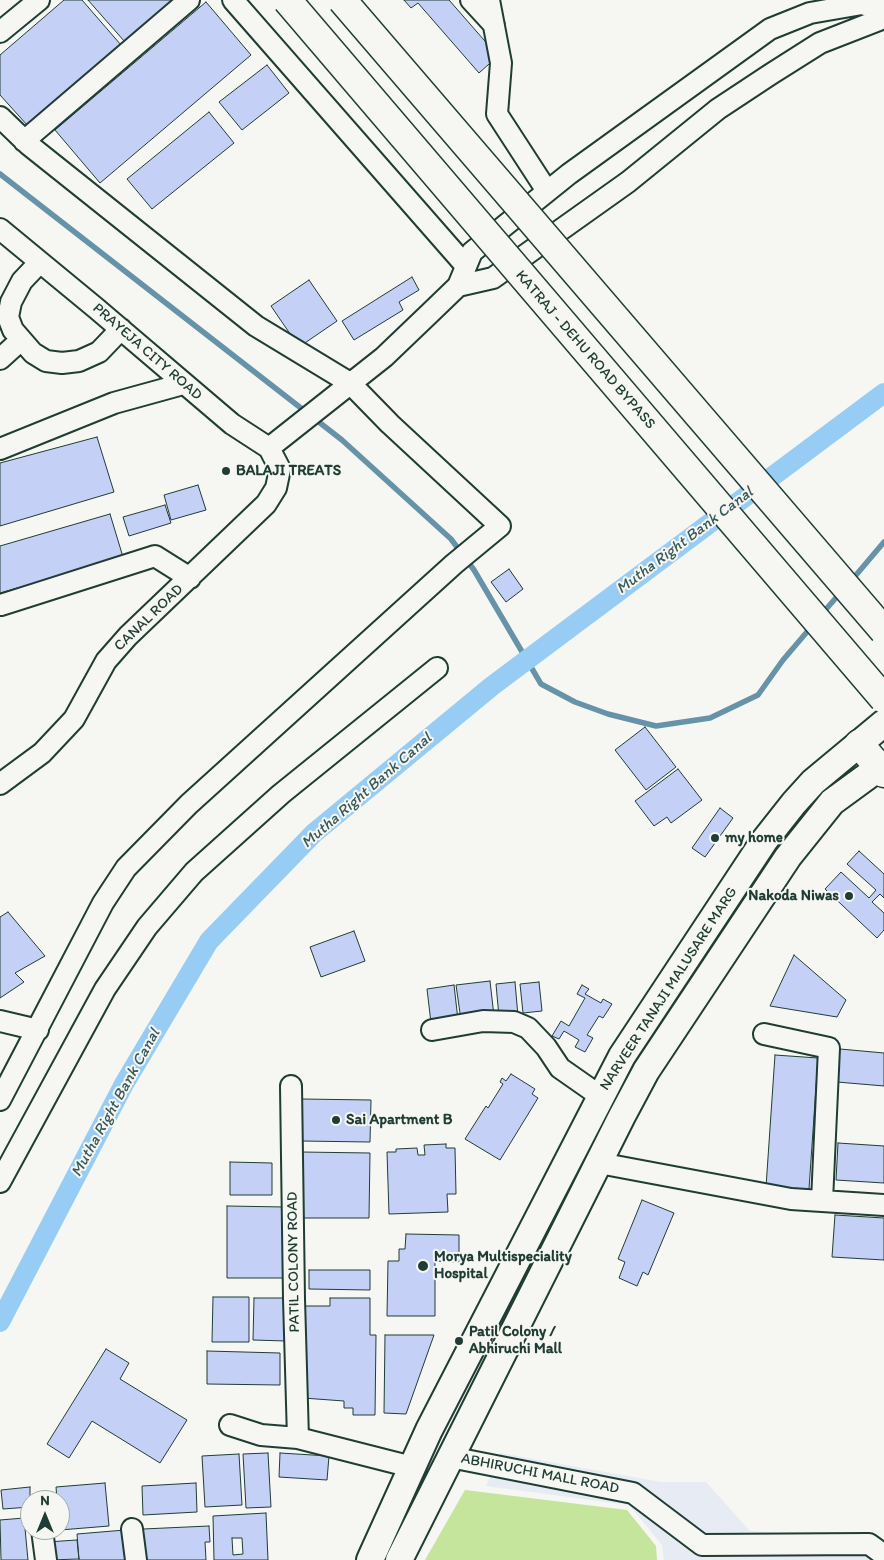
<!DOCTYPE html>
<html>
<head>
<meta charset="utf-8">
<style>
  body { margin:0 }
  #map { position:relative; width:884px; height:1560px; overflow:hidden; background:#f6f6f2; font-family:Itim,sans-serif }
  canvas { display:block }
  .north { position:absolute; left:20px; top:1490px; width:50px; height:50px; box-sizing:border-box; background:#f6f6f2; border:1px solid #a0aca6; border-radius:50%; rotate:0deg; font-size:14px; font-weight:700; line-height:20px; text-align:center; color:#1f3d34 }
  .north::after { content:''; display:block; margin:auto; width:18px; height:22px; background:#1f3d34; clip-path:polygon(50% 0,100% 100%,50% 72%,0 100%) }
</style>
</head>
<body>
<div id="map">
<canvas width="884" height="1560"></canvas>
<div class="north">N</div>
</div>
<script>
const ctx = document.querySelector('canvas').getContext('2d');
ctx.lineJoin = 'round';
function paint(path, color) { ctx.fillStyle = color; ctx.fill(path, 'evenodd'); }
const shape = rows => new Path2D(rows.map(r => 'M' + r).join(''));
function strokePath(path, color, width, dash) { ctx.strokeStyle = color; ctx.lineWidth = width; ctx.lineCap = dash ? 'butt' : 'round'; ctx.setLineDash(dash || []); ctx.stroke(path); }
function write(font, color, halo, rows, align = 'center') {
  ctx.font = font + ' Itim,sans-serif'; ctx.lineWidth = 4; ctx.setLineDash([]); ctx.textBaseline = 'middle'; ctx.strokeStyle = halo; ctx.fillStyle = color; for (const [text, x, y, turn = 0] of rows) {
    ctx.save(); ctx.translate(x, y); ctx.rotate((+turn || 0) * Math.PI / 180); ctx.textAlign = isNaN(turn) ? turn : align; if (halo) ctx.strokeText(text, 0, 0); ctx.fillText(text, 0, 0); ctx.restore();
  }
}
const built = shape([
  [500,1453,661,1482,706,1482,750,1531,878,1540,884,1542,884,1560,664,1560,662,1545,629,1505,486,1486]
]);
const green = shape([
  [465,1490,627,1510,656,1546,657,1560,425,1560]
]);
const stream = shape([
  [0,174,342,440,451,539,474,570,541,684,575,702,608,714,656,726,710,718,758,695,783,660,812,626],
  [851,581,884,542],
  [821,615,841,592]
]);
const canal = shape([
  [0,1322,124,1084,209,941,314,833,492,686,884,393]
]);
const building = shape([
  [64,0,82,0,121,45,28,126,0,95,0,55,64,0],
  [88,0,173,0,125,42,88,0],
  [404,0,449,0,498,56,479,73,418,3,411,8,404,0],
  [206,2,251,55,100,183,55,130,206,2],
  [267,65,289,93,242,130,219,102,267,65],
  [209,112,234,143,152,209,127,179,209,112],
  [412,277,419,290,399,302,403,310,354,340,342,321,412,277],
  [309,280,337,321,299,347,271,306,309,280],
  [97,437,114,492,0,526,0,463,97,437],
  [198,485,206,510,171,520,164,495,198,485],
  [165,505,171,523,129,536,123,517,165,505],
  [110,514,123,557,0,593,0,546,110,514],
  [509,569,523,589,506,602,491,582,509,569],
  [645,727,676,767,646,790,615,750,645,727],
  [678,769,702,800,671,823,667,817,654,826,635,801,678,769],
  [720,808,733,818,705,857,692,848,720,808],
  [859,851,884,874,884,898,880,894,872,902,884,913,884,930,877,938,825,889,841,872,869,898,876,890,847,864,859,851],
  [8,912,45,956,15,973,24,982,0,998,0,917,8,912],
  [354,931,365,961,321,977,310,947,354,931],
  [794,955,846,1000,837,1017,770,1006,794,955],
  [490,981,494,1016,461,1020,456,985,490,981],
  [515,982,518,1016,499,1017,496,984,515,982],
  [539,982,542,1011,523,1013,520,984,539,982],
  [454,985,458,1020,431,1023,427,989,454,985],
  [582,985,589,989,585,994,601,1003,603,999,612,1004,603,1018,599,1016,587,1035,593,1038,585,1052,575,1047,579,1040,564,1031,559,1039,552,1036,561,1021,569,1026,585,998,577,994,582,985],
  [840,1049,884,1053,884,1086,837,1082,840,1049],
  [775,1055,818,1058,809,1189,766,1187,775,1055],
  [511,1074,535,1089,532,1094,538,1098,500,1160,465,1139,486,1106,488,1108,503,1084,500,1082,502,1078,506,1081,511,1074],
  [301,1099,371,1100,370,1142,301,1141,301,1099],
  [838,1143,884,1146,884,1183,836,1180,838,1143],
  [446,1144,446,1148,455,1148,456,1194,447,1194,448,1212,389,1214,387,1152,396,1152,396,1149,417,1148,418,1155,425,1155,424,1145,446,1144],
  [301,1152,370,1153,369,1218,300,1218,301,1152],
  [230,1162,272,1163,272,1195,230,1195,230,1162],
  [642,1200,674,1213,648,1275,643,1272,637,1286,619,1278,625,1262,618,1259,642,1200],
  [227,1206,285,1207,284,1278,227,1278,227,1206],
  [835,1215,884,1218,884,1260,832,1257,835,1215],
  [406,1234,459,1235,459,1262,435,1261,435,1316,387,1316,388,1261,399,1261,399,1249,405,1249,406,1234],
  [309,1270,370,1270,370,1290,309,1289,309,1270],
  [213,1297,249,1297,249,1342,212,1342,213,1297],
  [254,1298,287,1298,286,1341,253,1340,254,1298],
  [330,1298,370,1298,370,1335,376,1335,375,1415,353,1415,353,1408,344,1408,344,1401,303,1398,305,1306,330,1306,330,1298],
  [385,1335,434,1335,406,1414,384,1413,385,1335],
  [106,1349,129,1363,120,1379,187,1420,160,1463,92,1421,69,1458,47,1444,106,1349],
  [207,1351,280,1353,280,1385,207,1384,207,1351],
  [268,1453,271,1507,246,1508,243,1454,268,1453],
  [280,1453,329,1456,327,1480,279,1477,280,1453],
  [239,1454,242,1505,205,1507,202,1456,239,1454],
  [105,1483,109,1526,60,1530,60,1500,57,1500,56,1487,105,1483],
  [196,1483,197,1512,143,1515,142,1486,196,1483],
  [30,1487,30,1507,3,1509,1,1490,30,1487],
  [266,1513,268,1560,214,1560,213,1516,266,1513],
  [232,1538,242,1538,243,1554,233,1555,232,1538],
  [24,1518,28,1560,1,1560,0,1520,24,1518],
  [209,1526,210,1542,205,1542,206,1560,145,1560,143,1529,209,1526],
  [125,1530,127,1560,79,1560,77,1534,125,1530],
  [77,1540,79,1559,48,1560,47,1542,77,1540]
]);
const minor = shape([
  [233,0,466,266],
  [471,0,494,25],
  [489,0,501,63,497,114,547,191],
  [0,32,39,0],
  [0,117,29,145,256,326,350,383,390,424,500,526,454,564,189,804,126,868,103,903,0,1100],
  [24,141,189,0],
  [0,229,97,309,232,424,269,448,384,357,430,313,458,286,472,252,569,174,770,29,810,13,862,4,884,10],
  [40,262,22,281,11,302,8,317,13,330,33,353,46,361,62,363,79,361,99,352,121,329],
  [458,286,493,278,628,182,718,109,771,74,820,43,884,18],
  [0,359,21,340],
  [0,449,114,403,183,384],
  [1,605,155,556,190,578],
  [0,784,42,753,74,719,106,661,128,636,266,504,276,488,280,469,269,448],
  [0,1021,38,1030],
  [432,1030,483,1021,514,1022,528,1028,546,1047,560,1068,600,1096],
  [764,1034,829,1048,822,1201],
  [291,1086,294,1299,298,1438],
  [599,1163,791,1199,884,1205],
  [0,1182,105,989,147,927,194,872,281,794,437,668],
  [230,1425,261,1435,298,1438,412,1467],
  [450,1457,633,1493,702,1545,869,1544,884,1555],
  [132,1529,136,1560],
  [42,1530,46,1560]
]);
const major = shape([
  [370,1560,429,1430,622,1056,764,841,794,803,813,782,884,723],
  [399,1560,622,1116,646,1071,788,857,832,802,884,764]
]);
const highway = shape([
  [859,744,884,773]
]);
const highwayBridge = shape([
  [287,0,884,699],
  [342,0,884,631]
]);
const markers = [
  [226,471,5,"#1f3d34"],
  [715,838,5,"#1f3d34"],
  [849,896,5,"#1f3d34"],
  [336,1120,5,"#1f3d34"],
  [423,1266,6,"#1f3d34"],
  [459,1341,5,"#1f3d34"]
];
const streetNames = [
  ["KATRAJ - DEHU ROAD BYPASS",585,350,49],
  ["PRAYEJA CITY ROAD",147,352,41],
  ["CANAL ROAD",149,618,-44],
  ["NARVEER TANAJI MALUSARE MARG",669,989,-57],
  ["PATIL COLONY ROAD",294,1262,-91],
  ["ABHIRUCHI MALL ROAD",540,1474,11]
];
const poiNames = [
  ["BALAJI TREATS",236,471],
  ["my home",725,838],
  ["Nakoda Niwas",839,896,"right"],
  ["Sai Apartment B",346,1120],
  ["Morya Multispeciality",434,1257],
  ["Hospital",434,1274],
  ["Patil Colony /",469,1332],
  ["Abhiruchi Mall",469,1349]
];
const waterNames = [
  ["Mutha Right Bank Canal",685,541,-37],
  ["Mutha Right Bank Canal",367,791,-41],
  ["Mutha Right Bank Canal",116,1103,-61]
];
paint(built, '#e7ebf4');
paint(green, '#c5e49c');
strokePath(stream, '#6793a8', 5.5);
strokePath(canal, '#97cdf5', 20);
paint(building, '#c5d0f7');
strokePath(building, '#1f3d34', 1);
strokePath(minor, '#1f3d34', 24);
strokePath(major, '#1f3d34', 30);
strokePath(highway, '#1f3d34', 31);
strokePath(minor, '#f6f6f2', 20);
strokePath(major, '#f6f6f2', 26);
strokePath(highway, '#f6f6f2', 28);
strokePath(highwayBridge, '#1f3d34', 31, []);
strokePath(highwayBridge, '#f6f6f2', 28);
for (const [x, y, r, color] of markers) { const dot = new Path2D(); dot.arc(x, y, r, 0, 2 * Math.PI); ctx.fillStyle = color; ctx.fill(dot); strokePath(dot, '#f6f6f2', 2); }
write('15px', '#1f3d34', '#f6f6f2', streetNames);
write('bold 15px', '#1f3d34', '#f6f6f2', poiNames, 'left');
write('italic 16px', '#375a5b', '#f6f6f2', waterNames);
</script>
</body>
</html>
